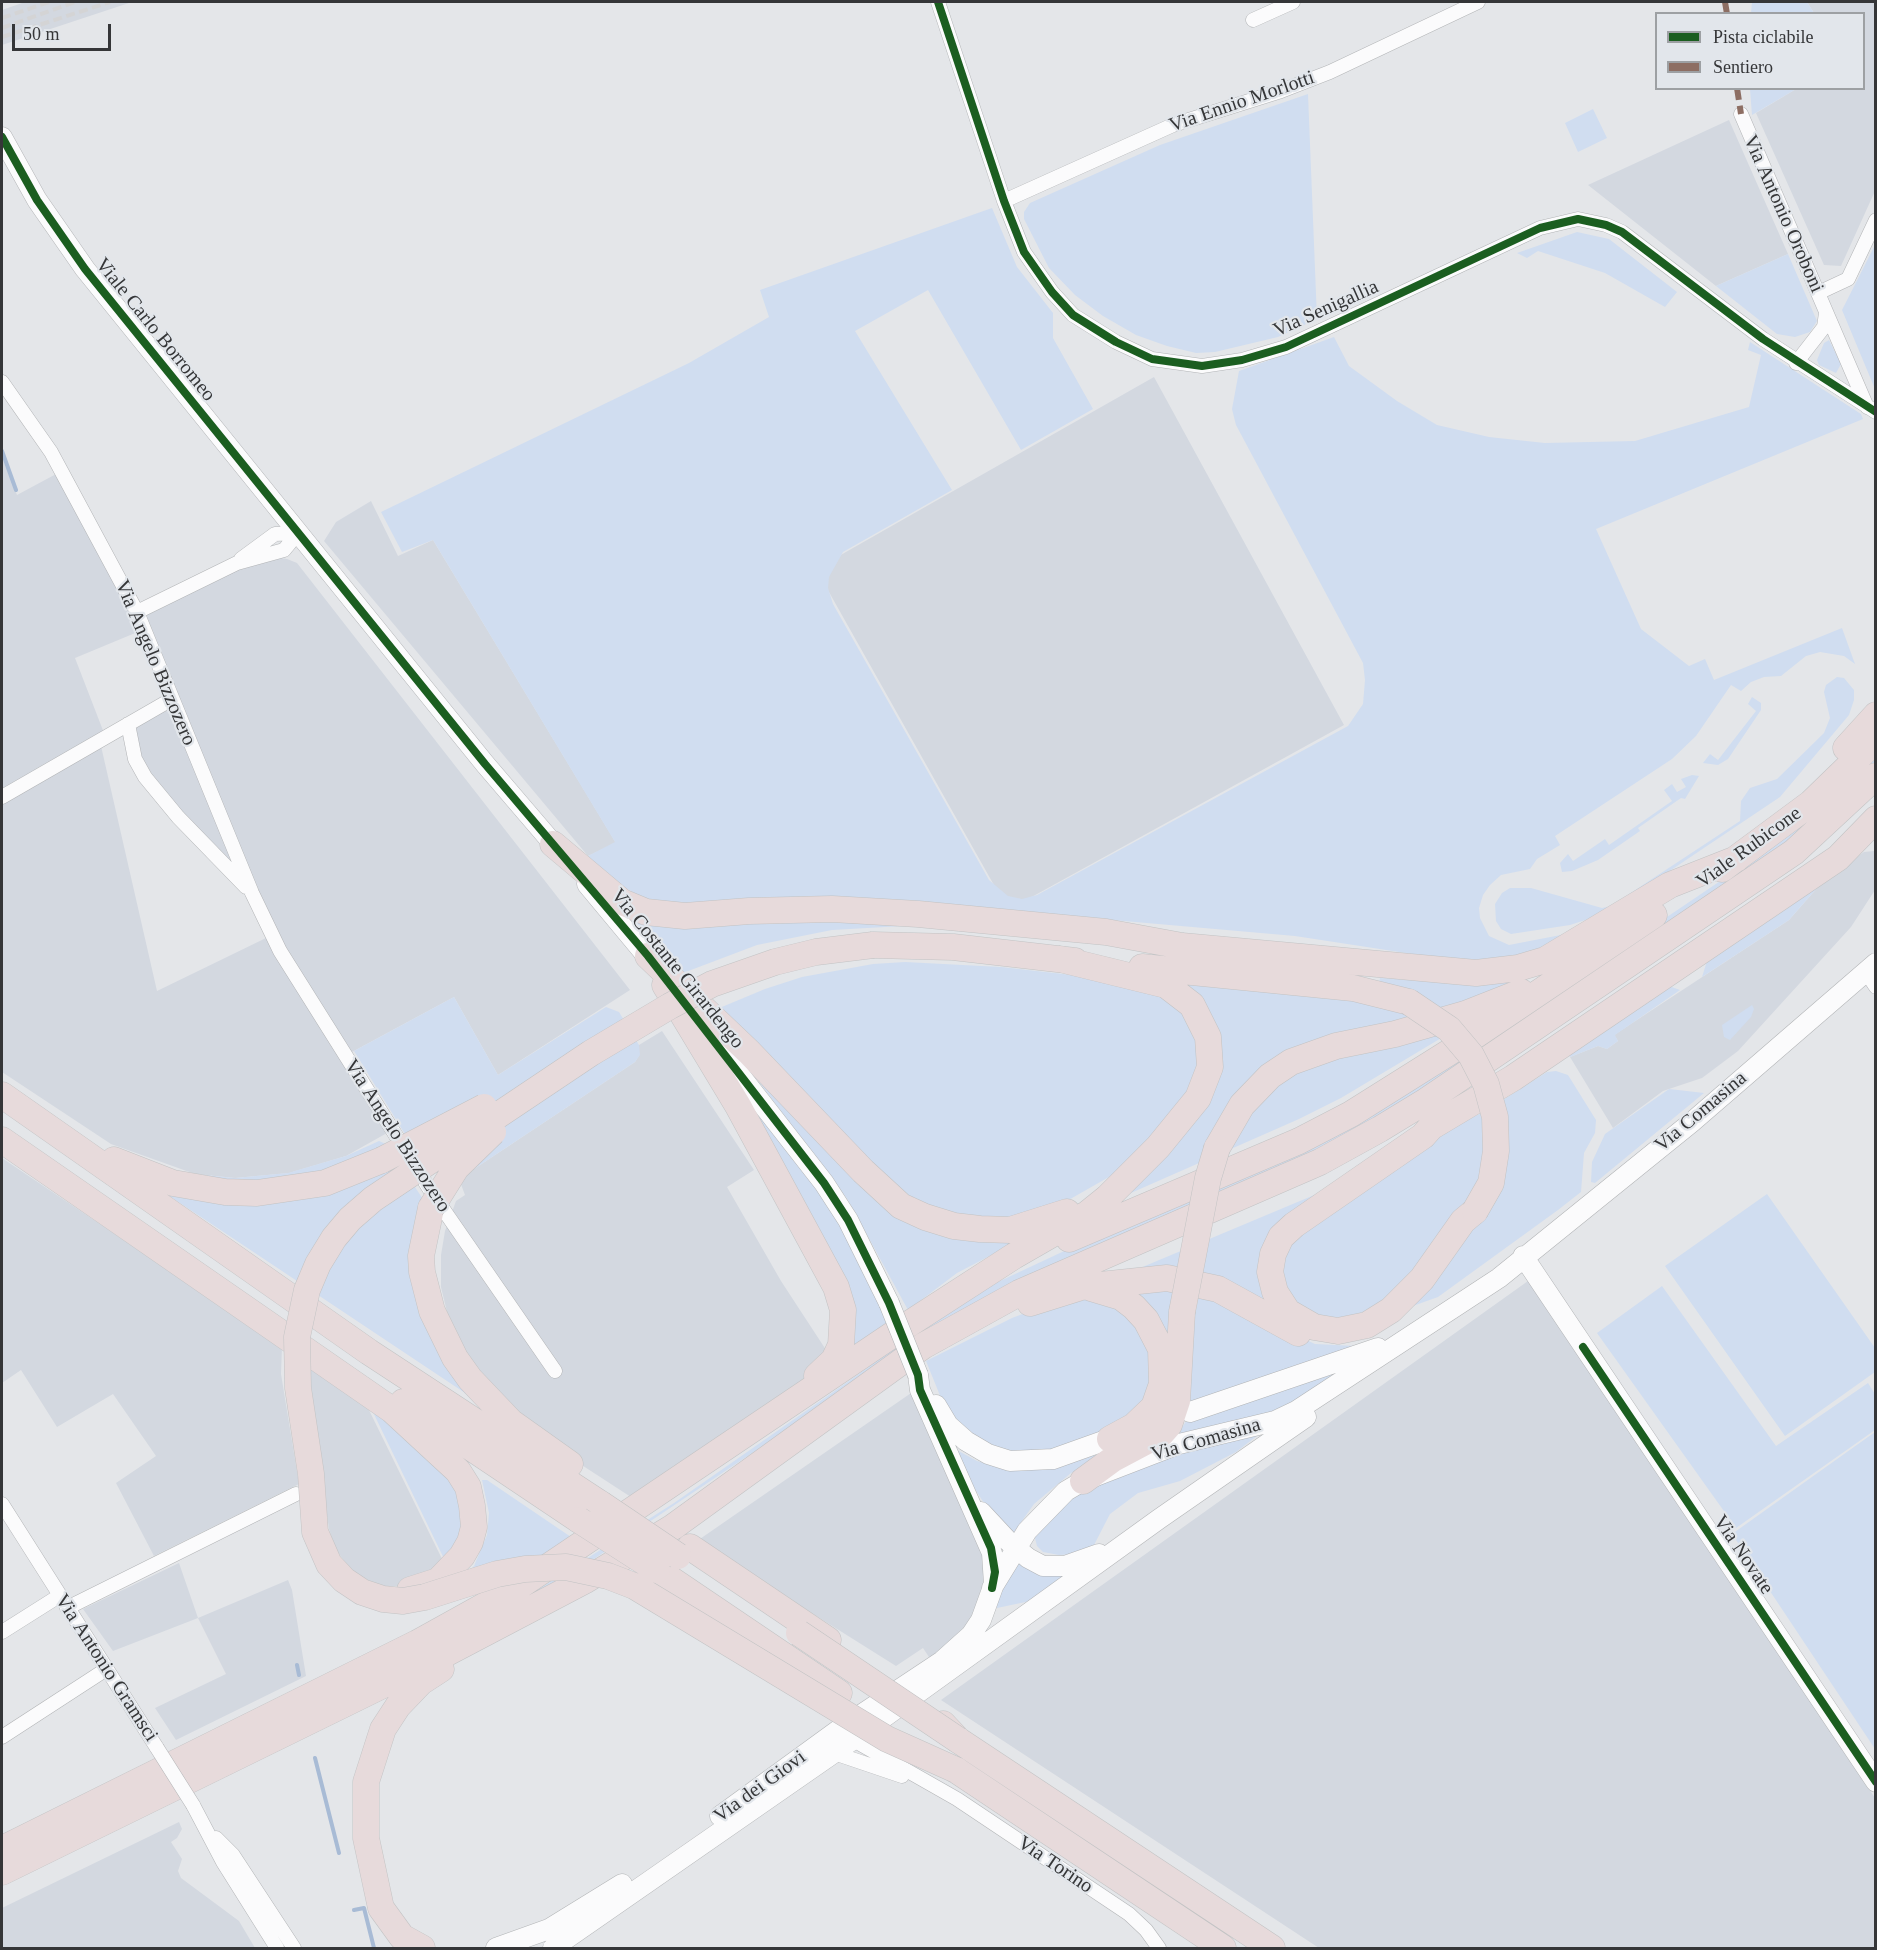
<!DOCTYPE html>
<html>
<head>
<meta charset="utf-8">
<style>
  body { margin:0 }
  #map { position:relative; width:1877px; height:1950px; overflow:hidden; background:#e4e6e9; font-family:"Times New Roman",serif }
  canvas { display:block }
  .frame { position:absolute; inset:0; border:3px solid #353638; pointer-events:none }
  .legend { position:absolute; left:1655px; top:12px; width:210px; height:78px; box-sizing:border-box; background:#e2e6eb; border:2px solid #9da0a3; margin:0; padding:8px 10px; list-style:none; font-size:18px; color:#353638 }
  .legend li { display:flex; align-items:center; gap:12px; height:30px }
  .legend b { width:30px; border:2px solid #9da0a3 }
  .scale { position:absolute; left:12px; top:24px; width:99px; height:27px; box-sizing:border-box; border:3px solid #353638; border-top:0; padding-left:8px; font-size:18px; line-height:21px; white-space:nowrap; color:#353638; -webkit-text-stroke:4px #e2e6eb; paint-order:stroke }
</style>
</head>
<body>
<div id="map">
<canvas width="1877" height="1950"></canvas>
<div class="frame"></div>
<ul class="legend">
<li><b style="height:8px;background:#1b5e20"></b>Pista ciclabile</li>
<li><b style="height:8px;background:#8d6e63"></b>Sentiero</li>
</ul>
<div class="scale">50 m</div>
</div>
<script>
const ctx = document.querySelector('canvas').getContext('2d');
ctx.lineJoin = 'round';
function paint(path, color) { ctx.fillStyle = color; ctx.fill(path, 'evenodd'); }
const shape = rows => new Path2D(rows.map(r => 'M' + r).join(''));
function strokePath(path, color, width, dash) { ctx.strokeStyle = color; ctx.lineWidth = width; ctx.lineCap = dash ? 'butt' : 'round'; ctx.setLineDash(dash || []); ctx.stroke(path); }
function write(font, color, halo, rows, align = 'center') {
  ctx.font = font + ' "Times New Roman",serif'; ctx.lineWidth = 4.5; ctx.setLineDash([]); ctx.textBaseline = 'middle'; ctx.strokeStyle = halo; ctx.fillStyle = color; for (const [text, x, y, turn = 0] of rows) {
    ctx.save(); ctx.translate(x, y); ctx.rotate((+turn || 0) * Math.PI / 180); ctx.textAlign = isNaN(turn) ? turn : align; if (halo) ctx.strokeText(text, 0, 0); ctx.fillText(text, 0, 0); ctx.restore();
  }
}
const built = shape([
  [25,2,132,2,2,45,2,10],
  [1807,2,1875,2,1875,191,1841,266,1824,265,1756,113,1796,89,1864,88,1864,14,1814,13],
  [1729,120,1788,254,1716,286,1588,185],
  [1154,377,1344,725,1008,910,816,569],
  [2,457,17,495,58,473,140,631,75,658,104,733,2,792],
  [371,501,398,556,433,540,616,843,588,856,324,541,336,522],
  [274,557,287,559,297,563,630,990,498,1075,454,997,352,1052,248,898,140,782,128,761,125,731,179,700,144,614,239,566],
  [101,746,157,991,266,938,387,1133,346,1156,289,1173,235,1178,195,1174,111,1144,2,1072,2,801],
  [1874,851,1875,890,1851,927,1738,1051,1702,1078,1663,1091,1613,1128,1570,1057,1598,1046,1607,1049,1618,1041,1614,1035,1789,920,1825,879,1864,852],
  [662,1031,754,1170,727,1187,781,1281,830,1356,815,1372,634,1499,537,1436,478,1378,448,1316,441,1287,441,1255,445,1231,456,1201,465,1195,459,1179,635,1062,639,1055,639,1045],
  [2,1158,282,1347,281,1374,299,1484,154,1556,116,1483,156,1456,113,1394,57,1427,21,1370,2,1383],
  [1528,1281,1875,1798,1875,1948,1319,1948,941,1700],
  [305,1361,368,1408,445,1565,406,1586,379,1586,353,1572,336,1550,329,1529],
  [914,1391,983,1548,989,1573,980,1612,931,1660,923,1648,896,1666,697,1541],
  [179,1563,198,1618,288,1580,292,1590,306,1676,176,1740,155,1708,226,1674,198,1618,113,1651,83,1609],
  [179,1822,182,1829,177,1838,171,1842,182,1859,178,1871,181,1878,239,1921,255,1948,2,1948,2,1908]
]);
const green = shape([
  [1752,2,1807,2,1814,13,1751,13],
  [1750,89,1750,88,1796,89,1752,115],
  [1308,94,1317,319,1278,337,1215,352,1196,353,1167,346,1136,335,1103,316,1075,295,1049,268,1024,219,1024,212,1030,203,1160,145],
  [1593,109,1607,138,1578,152,1565,123],
  [992,208,1017,267,1053,313,1053,338,1093,409,1021,450,928,290,855,331,952,490,843,552,829,577,828,588,833,604,989,880,1008,896,1022,899,1037,895,1348,726,1363,704,1365,680,1363,663,1236,425,1232,409,1239,371,1334,337,1349,366,1397,401,1437,425,1489,437,1545,443,1635,441,1749,407,1761,355,1748,350,1750,342,1861,414,1863,419,1596,529,1641,629,1689,666,1705,659,1714,680,1842,628,1855,664,1844,656,1820,652,1806,656,1781,676,1764,677,1751,682,1741,691,1731,685,1696,736,1672,759,1555,836,1560,845,1537,859,1530,869,1501,875,1490,885,1483,895,1479,908,1480,918,1489,936,1509,945,1566,934,1529,955,1471,963,1295,936,964,907,699,909,642,898,602,873,588,856,615,842,433,540,402,552,381,512,689,363,769,317,760,290],
  [1577,232,1609,239,1677,292,1665,307,1605,273,1538,251,1527,258,1517,253],
  [1875,245,1875,389,1842,310],
  [1788,254,1817,321,1810,332,1795,337,1777,334,1716,286],
  [1829,340,1841,364,1836,373,1819,365,1817,360,1824,343],
  [1837,677,1844,678,1854,690,1854,700,1849,715,1780,797,1607,913,1570,925,1511,934,1501,929,1496,921,1495,904,1502,893,1510,888,1531,888,1602,908,1611,906,1740,821,1741,801,1750,788,1777,779,1824,733,1830,718,1824,692,1826,685],
  [1752,697,1761,703,1761,710,1728,759,1718,765,1703,763,1710,754,1718,760,1756,711,1748,704],
  [1875,752,1875,769,1814,828,1423,1095,797,1423,552,1587,492,1615,539,1589,674,1503,866,1369,918,1328,956,1306,998,1282,1092,1238,1568,984,1769,848],
  [1692,775,1699,776,1685,799,1681,798,1638,828,1640,831,1598,860,1572,871,1562,872,1560,863,1568,854,1573,861,1605,839,1609,845,1672,801,1664,790,1672,784,1677,792,1686,787,1681,779],
  [1825,879,1789,920,1702,977,1707,961],
  [621,906,775,916,977,929,902,926,832,930,757,945,683,973],
  [905,962,1001,967,1143,983,1168,992,1203,1039,1196,1090,1123,1169,1058,1206,1010,1219,956,1215,927,1206,905,1195,717,1009,765,989,802,977,873,964],
  [1380,978,1475,984,1513,980,1515,987,1330,1041,1269,1089,1316,1059,1468,1022,1341,1098,1299,1119,1115,1200,1216,1079,1179,981,1376,1000],
  [1666,985,1680,990,1615,1035,1618,1041,1607,1049,1598,1046,1570,1057,1564,1050],
  [454,997,498,1075,606,1007,619,1012,639,1045,640,1055,635,1062,459,1179,408,1139,354,1051],
  [1752,1005,1754,1009,1751,1017,1730,1040,1724,1037,1722,1025],
  [1556,1071,1568,1075,1596,1120,1595,1133,1584,1153,1581,1192,1558,1210,1438,1297,1365,1323,1316,1321,1280,1286,1285,1246,1293,1236,1458,1124,1484,1112,1547,1072],
  [753,1074,906,1214,1047,1226,957,1273,908,1310,848,1200],
  [735,1084,785,1142,848,1236,890,1325,846,1356,851,1328],
  [1669,1089,1704,1093,1595,1183,1591,1182,1592,1162,1605,1134],
  [379,1141,386,1144,427,1205,418,1246,421,1293,442,1347,476,1397,474,1399,162,1191,164,1188,196,1195,259,1198,325,1189,362,1179,390,1165,382,1153,332,1173,281,1184,250,1186,197,1181,195,1174,235,1178,288,1173,346,1156],
  [1319,1193,1287,1224,1276,1306,1133,1271],
  [1767,1194,1875,1348,1875,1372,1785,1436,1665,1266],
  [1187,1284,1167,1387,1133,1294],
  [1662,1286,1776,1446,1868,1383,1875,1394,1875,1430,1736,1528,1597,1333],
  [1200,1290,1315,1344,1355,1346,1190,1406,1188,1351],
  [1065,1298,1111,1298,1150,1335,1153,1389,1130,1420,1046,1454,1002,1453,965,1432,941,1398,926,1361,1012,1318],
  [1355,1361,1280,1411,1176,1436,1187,1420],
  [370,1406,446,1457,473,1507,450,1571],
  [1266,1429,1236,1452,1180,1481,1138,1493,1110,1514,1094,1545,1073,1554,1059,1555,1043,1552,1037,1546,1034,1534,1054,1510,1113,1472],
  [1875,1432,1875,1749,1732,1534],
  [1141,1436,1071,1473,1034,1504,1012,1535,986,1506,969,1480,955,1449,977,1461,1001,1468],
  [482,1480,487,1480,571,1537,538,1562,462,1579,474,1566,487,1535,489,1513],
  [1014,1563,1081,1564,1035,1600,997,1608,996,1595]
]);
const stream = shape([
  [2,451,16,490],
  [297,1665,299,1675],
  [315,1758,339,1853],
  [354,1910,364,1908,374,1948]
]);
const street = shape([
  [938,2,1004,201,1024,252,1052,292,1073,315,1116,342,1152,359,1202,366,1242,360,1286,347,1540,228,1578,219,1606,225,1622,232,1763,339,1876,412],
  [1253,20,1293,2],
  [1741,114,1867,407],
  [1004,201,1173,125,1281,91,1330,72,1478,2],
  [1818,293,1848,279,1876,220],
  [1796,363,1824,327,1826,313],
  [2,382,51,452,137,612,252,893,280,951,432,1193,555,1371],
  [241,559,275,534,298,533],
  [137,612,237,563,284,550,298,533],
  [128,724,135,759,145,777,178,817,246,887],
  [2,797,172,699],
  [1866,972,1876,987],
  [2,1504,157,1748],
  [67,1608,296,1494],
  [2,1632,59,1596],
  [2,1737,105,1670],
  [848,1737,957,1799,1129,1914,1146,1930,1159,1948],
  [834,1753,902,1776],
  [193,1805,223,1862,277,1948],
  [216,1838,233,1855,294,1948]
]);
const secondary = shape([
  [2,137,37,200,85,269,485,764,562,854],
  [587,884,656,967],
  [696,1019,824,1183,848,1220,889,1303],
  [1523,1256,1876,1782],
  [936,1405,948,1425,966,1441,988,1454,1010,1461,1053,1459,1123,1434],
  [1190,1412,1378,1348],
  [981,1512,1008,1541,1028,1558,1043,1566,1065,1566,1099,1554],
  [992,1588,1027,1531,1066,1491,1083,1481,1179,1444,1275,1421,1296,1411,1499,1278,1692,1122,1876,963],
  [720,1816,841,1728,942,1661,971,1635,981,1620,994,1584,992,1553,920,1390,918,1375],
  [496,1948,549,1929,622,1884],
  [553,1948,854,1739,1159,1519,1306,1417]
]);
const highway = shape([
  [1846,748,1876,715],
  [553,844,622,902,646,912,685,916,749,911,832,909,918,914,1106,932,1182,946,1476,973,1518,968,1545,960,1670,885,1736,859],
  [1722,869,1811,803,1876,740],
  [873,945,953,947,1075,961],
  [648,956,749,1052,863,1171,901,1206,925,1217,954,1226,980,1229,1010,1230,1067,1212],
  [1142,967,1353,988,1409,1002],
  [665,985,738,1106,836,1287,843,1310,841,1345,834,1360,817,1376],
  [2,1095,369,1352,601,1504],
  [2,1140,392,1410,458,1471,468,1487,472,1506,474,1527,470,1542,462,1556,438,1581,410,1590],
  [1217,1148,1242,1105,1270,1076,1291,1062,1336,1046,1395,1034,1465,1014,1521,992],
  [114,1160,173,1183,225,1192,257,1193,325,1183,382,1160],
  [431,1208,421,1256,422,1272,432,1311,455,1358,470,1379,511,1422,570,1464],
  [1475,1211,1463,1221,1422,1279,1391,1310,1367,1325,1338,1331,1314,1327,1288,1312,1275,1292,1270,1272,1273,1254,1281,1237,1294,1225,1423,1136,1431,1127,1513,1078,1838,858,1876,819],
  [1069,1239,1299,1141,1351,1114,1464,1043,1654,915],
  [1091,1288,1121,1297,1134,1307,1146,1320,1161,1349,1162,1384,1154,1407,1134,1426,1110,1439],
  [1030,1303,1081,1287,1167,1278,1218,1289,1298,1333],
  [403,1402,579,1520],
  [1083,1481,1113,1459,1162,1433,1169,1425,1177,1401,1182,1312],
  [690,1547,828,1640],
  [657,1570,839,1693],
  [943,1724,958,1740,1272,1948],
  [956,1770,1223,1948],
  [2,1849,417,1643,518,1587,895,1333,1014,1256,1087,1214,1108,1197,1158,1147,1198,1098,1210,1067,1208,1037,1192,1005,1166,985,1060,959],
  [2,1872,428,1663,586,1580,673,1527,923,1346,1019,1293,1320,1162,1380,1129,1426,1101,1794,852,1876,776],
  [422,1948,402,1937,381,1908,366,1838,366,1782,383,1729,398,1706,421,1682,441,1669]
]);
const rail = shape([
  [2,18,49,2],
  [2,28,75,2],
  [2,37,110,2]
]);
const streetBridge = shape([
  [157,1748,193,1805]
]);
const secondaryBridge = shape([
  [889,1303,918,1375]
]);
const highwayBridge = shape([
  [873,945,816,952,775,962,712,984,670,1006,591,1053,373,1199,350,1219,334,1238,318,1264,307,1290,297,1337,298,1388,311,1474,315,1532,329,1564,344,1580,362,1592,383,1599,403,1601,425,1597,497,1574,525,1569,566,1567,608,1576,634,1586,887,1739,956,1770],
  [1409,1002,1449,1029,1471,1055,1486,1084,1495,1117,1496,1151,1491,1183,1475,1211],
  [382,1160,484,1107],
  [431,1208,456,1168,493,1132],
  [1182,1312,1208,1178,1217,1148],
  [601,1504,678,1556],
  [579,1520,657,1570],
  [799,1633,958,1740]
]);
const quiet = shape([
  [1725,2,1727,14],
  [1737,88,1741,114]
]);
const cycleway = shape([
  [938,2,1004,201,1024,252,1052,292,1073,315,1116,342,1152,359,1202,366,1242,360,1286,347,1540,228,1578,219,1606,225,1622,232,1763,339,1876,412],
  [2,137,37,200,85,269,485,764,648,956,824,1183,848,1220,889,1303,918,1375,920,1390,991,1548,995,1572,992,1588],
  [1583,1347,1876,1782]
]);
const streetNames = [
  ["Via Ennio Morlotti",1242,102,-19],
  ["Via Antonio Oroboni",1783,214,66],
  ["Via Senigallia",1326,309,-24],
  ["Viale Carlo Borromeo",155,330,51],
  ["Via Angelo Bizzozero",155,663,67],
  ["Viale Rubicone",1749,848,-36],
  ["Via Costante Girardengo",677,969,51],
  ["Via Comasina",1701,1112,-40],
  ["Via Angelo Bizzozero",397,1136,57],
  ["Via Comasina",1206,1440,-16],
  ["Via Novate",1743,1555,56],
  ["Via Antonio Gramsci",106,1668,57],
  ["Via dei Giovi",760,1787,-36],
  ["Via Torino",1055,1865,34]
];
paint(built, '#d3d8e0');
paint(green, '#d0ddf0');
strokePath(stream, '#a8bbd5', 4);
strokePath(street, '#b2b4b6', 15);
strokePath(secondary, '#b2b4b6', 21);
strokePath(highway, '#c2c3c4', 27);
strokePath(street, '#fbfbfc', 14);
strokePath(secondary, '#fbfbfc', 20);
strokePath(highway, '#e7dadb', 26);
strokePath(rail, '#d4d4d5', 4, [9, 4.5]);
strokePath(streetBridge, '#b2b4b6', 15, []);
strokePath(secondaryBridge, '#b2b4b6', 21, []);
strokePath(highwayBridge, '#c2c3c4', 27, []);
strokePath(streetBridge, '#fbfbfc', 14);
strokePath(secondaryBridge, '#fbfbfc', 20);
strokePath(highwayBridge, '#e7dadb', 26);
strokePath(quiet, '#8d6e63', 6, [12, 6]);
strokePath(cycleway, '#1b5e20', 8);
write('20px', '#353638', '#e2e6eb', streetNames);
</script>
</body>
</html>
